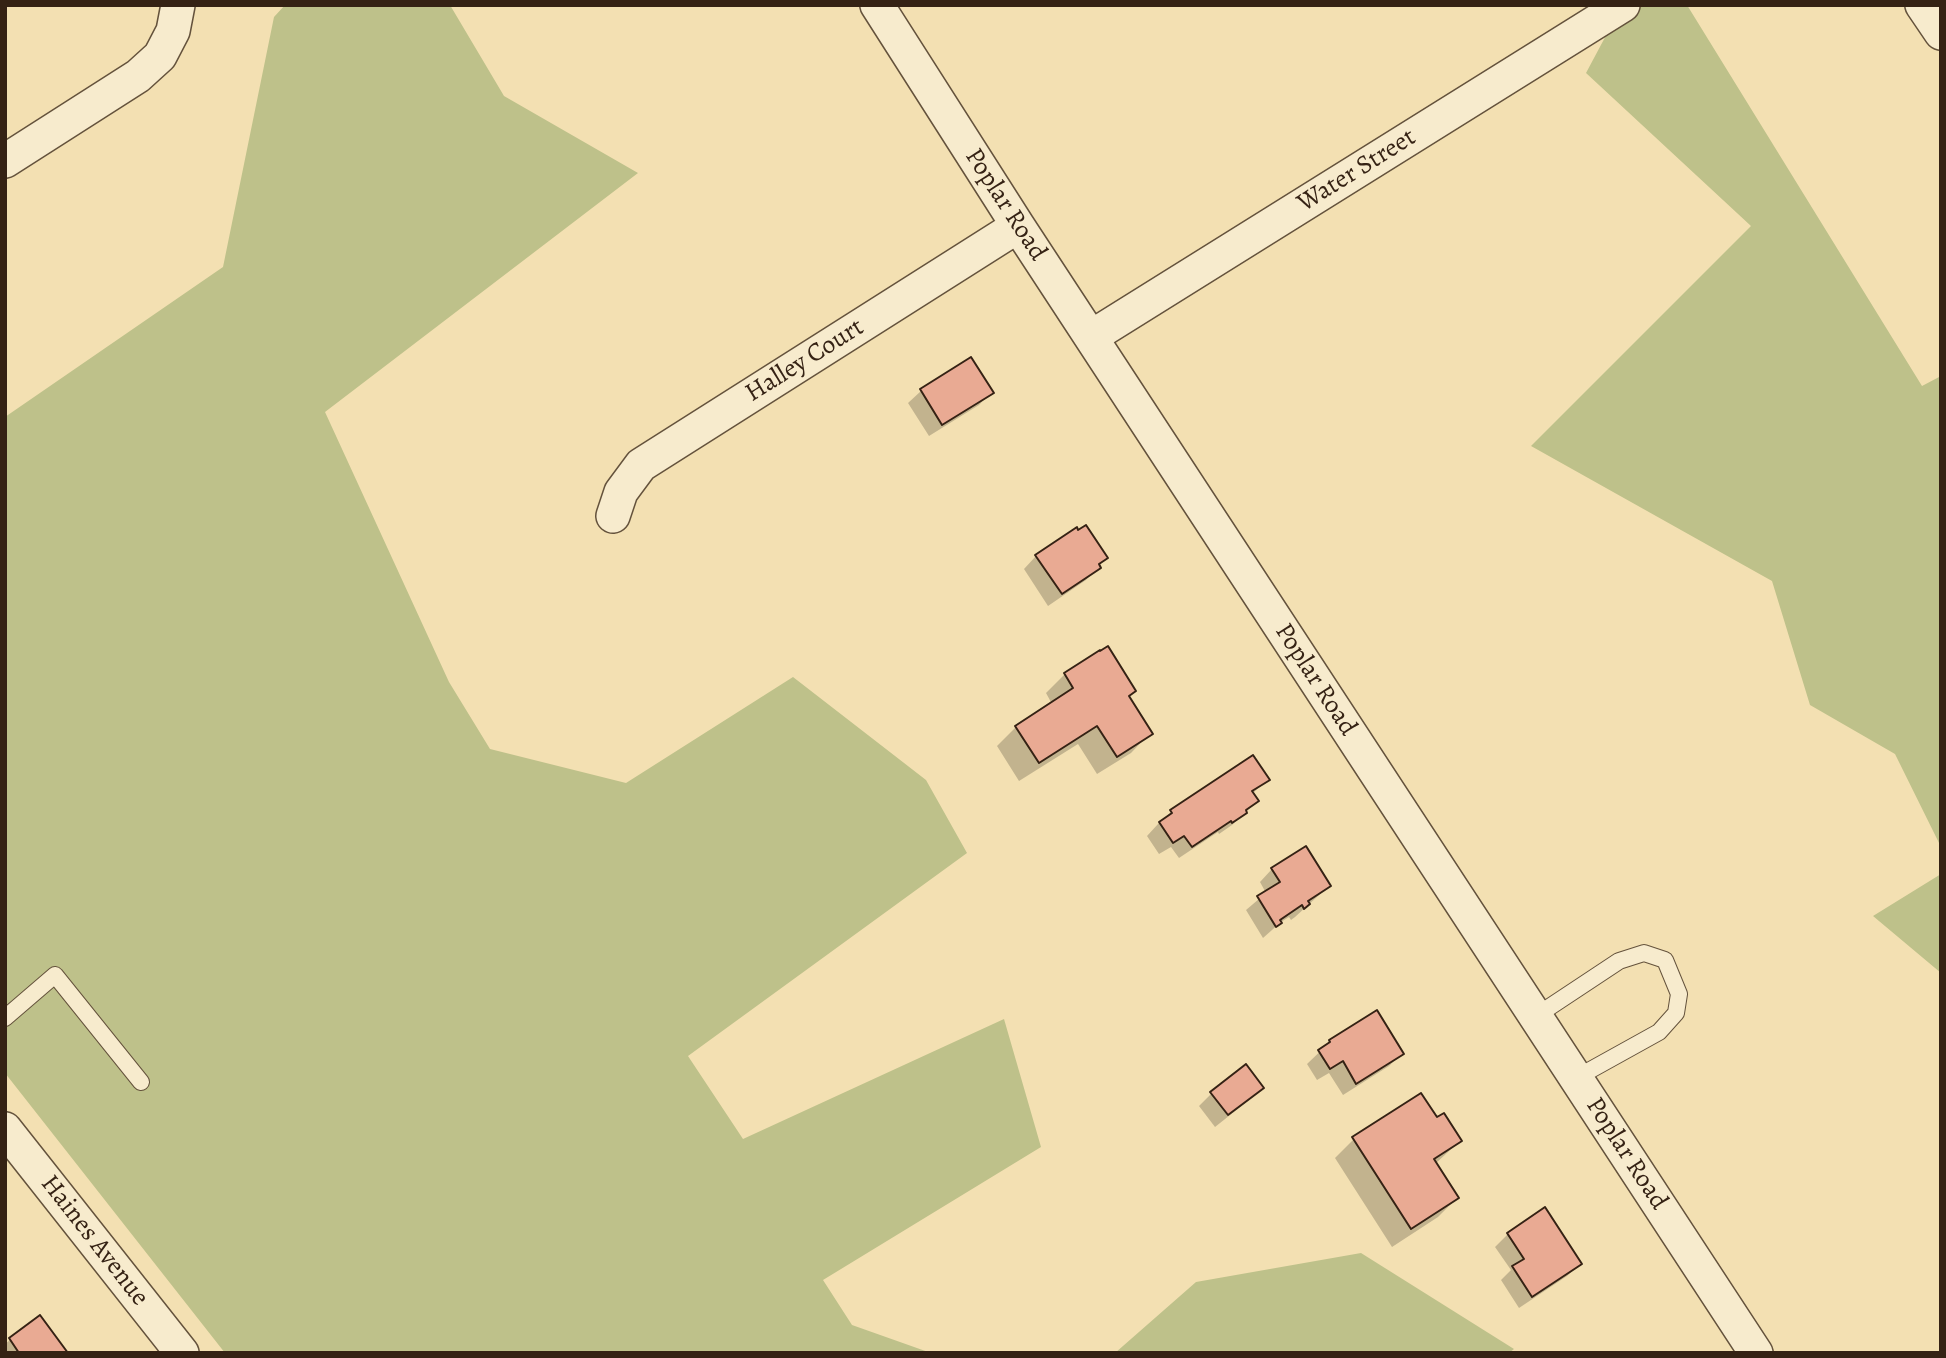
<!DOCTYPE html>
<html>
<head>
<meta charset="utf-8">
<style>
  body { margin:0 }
  #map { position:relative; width:1946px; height:1358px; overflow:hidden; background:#f3e0b2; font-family:Alegreya,serif }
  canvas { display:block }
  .frame { position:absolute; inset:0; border:7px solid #352214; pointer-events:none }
</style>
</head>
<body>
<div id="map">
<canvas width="1946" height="1358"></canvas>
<div class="frame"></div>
</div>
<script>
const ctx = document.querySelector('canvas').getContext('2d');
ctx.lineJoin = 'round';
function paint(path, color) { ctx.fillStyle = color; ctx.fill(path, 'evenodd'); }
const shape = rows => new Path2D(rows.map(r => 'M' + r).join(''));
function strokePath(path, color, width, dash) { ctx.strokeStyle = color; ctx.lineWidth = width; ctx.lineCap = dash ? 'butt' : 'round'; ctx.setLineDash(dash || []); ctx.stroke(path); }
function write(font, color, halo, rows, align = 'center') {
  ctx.font = font + ' Alegreya,serif'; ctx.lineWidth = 5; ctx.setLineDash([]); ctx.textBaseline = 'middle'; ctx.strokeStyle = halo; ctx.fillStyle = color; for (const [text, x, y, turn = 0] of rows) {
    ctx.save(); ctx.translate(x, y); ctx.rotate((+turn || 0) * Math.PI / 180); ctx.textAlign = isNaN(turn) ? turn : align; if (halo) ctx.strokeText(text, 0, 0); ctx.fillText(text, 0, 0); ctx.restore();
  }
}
const green = shape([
  [285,5,450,5,504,96,638,173,325,412,449,682,490,749,626,783,793,677,926,780,967,853,688,1056,743,1139,1004,1019,1041,1147,823,1280,852,1325,931,1353,225,1353,5,1073,5,417,223,267,274,17],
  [1603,5,1687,5,1922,386,1941,376,1941,847,1895,754,1810,705,1772,581,1531,446,1751,226,1586,73,1610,28],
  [1941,874,1941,973,1873,916],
  [1361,1253,1514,1349,1509,1353,1115,1353,1196,1282]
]);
const shadow = shape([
  [921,391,991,392,979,405,929,436,908,403],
  [1036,556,1106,558,1086,580,1048,606,1024,569],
  [1065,674,1134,691,1127,698,1150,733,1131,753,1097,774,1078,744,1019,781,997,746,1016,727,1052,704,1046,693],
  [1252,757,1267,780,1252,794,1257,801,1232,825,1219,834,1218,832,1179,858,1171,847,1159,854,1147,836,1158,824,1171,812],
  [1272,869,1329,886,1295,917,1291,920,1289,917,1281,922,1263,938,1246,910,1266,893,1260,882],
  [1330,1042,1402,1053,1389,1066,1343,1095,1329,1073,1317,1080,1307,1064],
  [1261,1088,1249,1100,1215,1127,1199,1106,1212,1093],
  [1437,1120,1460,1141,1435,1164,1457,1198,1438,1217,1392,1247,1335,1158,1354,1139],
  [1508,1234,1580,1264,1567,1276,1519,1308,1501,1280,1511,1270,1495,1247],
  [40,1317,66,1353,5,1353,5,1344]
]);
const building = shape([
  [971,357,994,393,942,425,920,389,971,357],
  [1086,525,1108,558,1099,564,1101,568,1062,594,1035,555,1077,527,1078,530,1086,525],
  [1108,646,1136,691,1129,696,1153,734,1117,757,1097,726,1039,763,1015,726,1073,688,1064,673,1100,650,1100,651,1108,646],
  [1253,755,1270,780,1252,791,1259,801,1246,810,1247,813,1232,823,1231,821,1192,847,1184,836,1173,843,1159,822,1172,813,1170,810,1253,755],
  [1306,846,1331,886,1308,901,1310,904,1304,909,1302,905,1280,920,1282,923,1276,927,1257,896,1280,882,1271,868,1306,846],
  [1377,1010,1404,1054,1356,1084,1343,1061,1330,1069,1318,1050,1330,1042,1329,1040,1377,1010],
  [1246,1064,1264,1088,1228,1115,1210,1092,1246,1064],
  [1421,1093,1437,1117,1444,1113,1462,1141,1434,1159,1459,1198,1411,1229,1352,1137,1421,1093],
  [1545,1207,1582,1264,1532,1297,1512,1266,1524,1259,1507,1233,1545,1207],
  [40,1315,68,1353,19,1353,9,1338,40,1315]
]);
const lane = shape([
  [1536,1016,1619,961,1644,953,1665,960,1679,994,1676,1013,1659,1032,1576,1078],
  [5,1018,55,975,141,1082]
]);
const street = shape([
  [877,5,1018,226,1756,1353],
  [1922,5,1941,33],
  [5,161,138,76,160,56,173,31,178,5],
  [1091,337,1623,5],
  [613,516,621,492,641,465,1018,226],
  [5,1129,182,1353]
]);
const streetNames = [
  ["Water Street",1357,171,-32],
  ["Poplar Road",1005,205,57],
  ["Halley Court",805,361,-32],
  ["Poplar Road",1315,680,57],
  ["Poplar Road",1626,1154,57],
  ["Haines Avenue",94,1241,52]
];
paint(green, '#bec18a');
paint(shadow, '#0003');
paint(building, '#e9aa93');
strokePath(building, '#352214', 2);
strokePath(lane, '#64523c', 18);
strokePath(street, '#64523c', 36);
strokePath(lane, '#f7ebcd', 16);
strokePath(street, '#f7ebcd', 33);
write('26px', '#352214', '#f7ebcd', streetNames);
</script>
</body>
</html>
